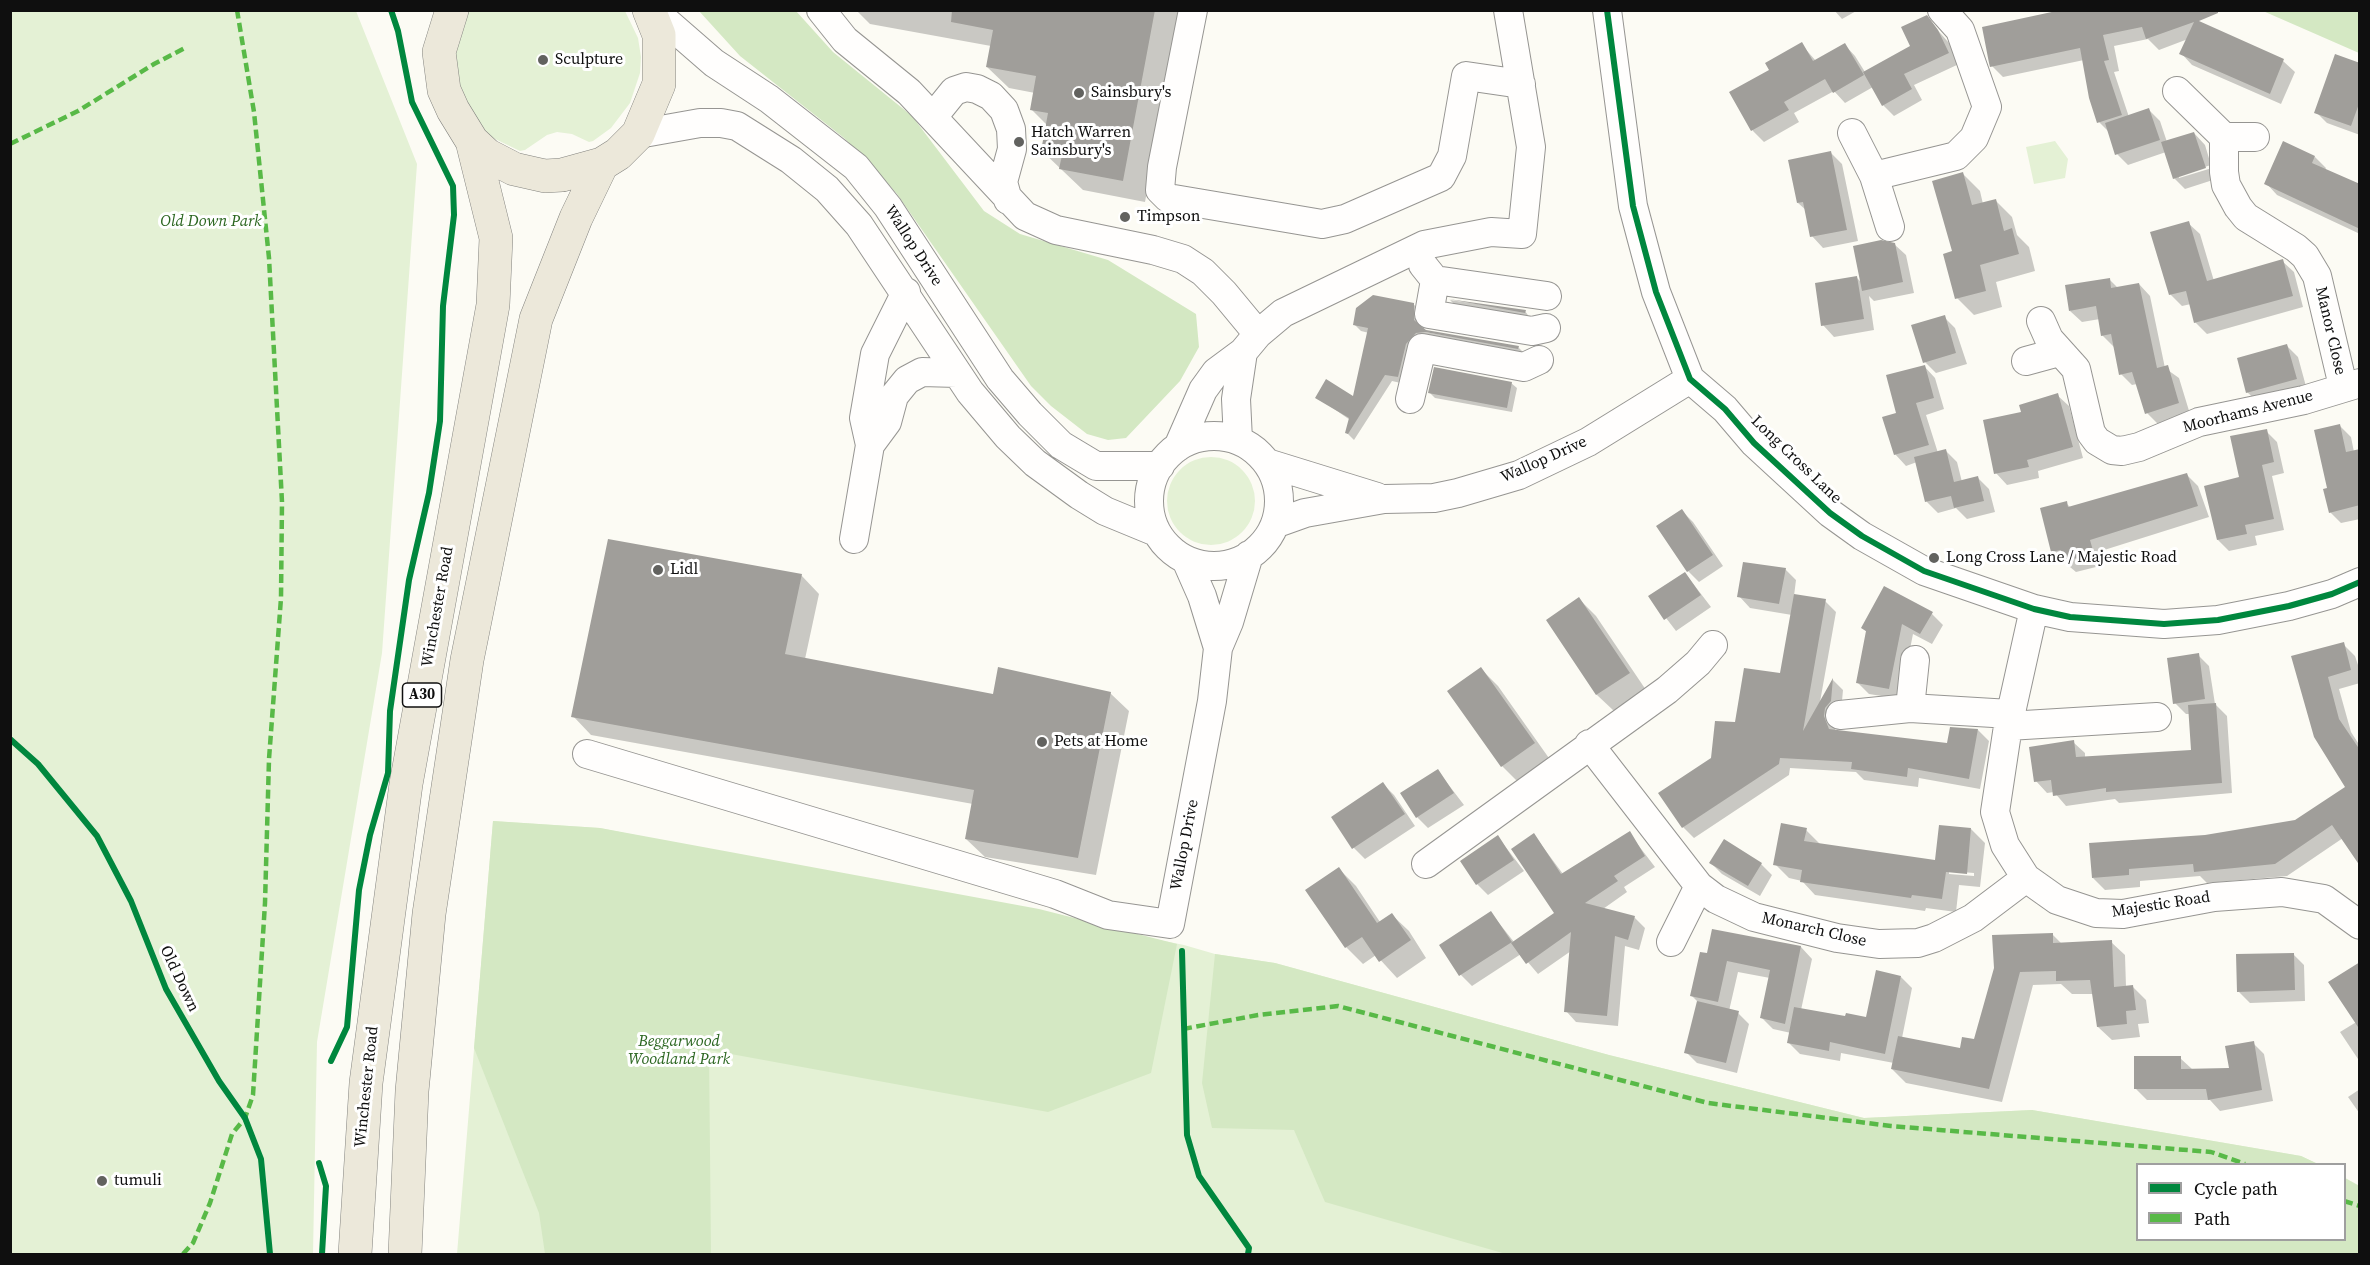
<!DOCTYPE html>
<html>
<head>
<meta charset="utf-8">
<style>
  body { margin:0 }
  #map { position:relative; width:2370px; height:1265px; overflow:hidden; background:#fcfbf4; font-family:"Source Serif 4",serif }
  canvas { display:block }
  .frame { position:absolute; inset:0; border:12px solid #0f0f0f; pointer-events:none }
  .legend { position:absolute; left:2136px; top:1163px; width:210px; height:78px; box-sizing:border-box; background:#fff; border:2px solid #9f9f9f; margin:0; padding:8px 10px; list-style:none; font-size:18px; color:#0f0f0f }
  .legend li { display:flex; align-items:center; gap:12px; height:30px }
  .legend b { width:30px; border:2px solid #9f9f9f }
</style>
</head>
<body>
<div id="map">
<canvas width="2370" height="1265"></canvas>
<div class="frame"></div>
<ul class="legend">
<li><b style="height:8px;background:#00873e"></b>Cycle path</li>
<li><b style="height:8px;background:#58b947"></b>Path</li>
</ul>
</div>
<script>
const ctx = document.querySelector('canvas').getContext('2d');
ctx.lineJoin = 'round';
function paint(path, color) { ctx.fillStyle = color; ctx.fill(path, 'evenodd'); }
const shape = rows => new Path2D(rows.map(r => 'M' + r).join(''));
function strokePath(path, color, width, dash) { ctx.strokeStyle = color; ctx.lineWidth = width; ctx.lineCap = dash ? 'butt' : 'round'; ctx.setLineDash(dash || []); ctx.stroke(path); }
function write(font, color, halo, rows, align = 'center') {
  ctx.font = font + ' "Source Serif 4",serif'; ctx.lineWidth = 6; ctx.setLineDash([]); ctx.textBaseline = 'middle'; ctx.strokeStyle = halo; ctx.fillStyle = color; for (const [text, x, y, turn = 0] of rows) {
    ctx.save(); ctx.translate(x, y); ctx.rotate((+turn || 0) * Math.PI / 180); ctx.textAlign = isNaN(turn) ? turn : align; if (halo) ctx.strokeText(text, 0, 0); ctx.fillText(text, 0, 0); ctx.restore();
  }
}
const green = shape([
  [11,10,356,11,417,164,382,653,317,1042,313,1254,11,1254],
  [463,11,625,11,638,38,641,57,640,73,630,103,611,128,593,141,589,142,572,134,557,132,547,135,525,150,520,151,491,137,480,130,451,78],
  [2055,141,2068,159,2065,178,2034,184,2026,147],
  '1167 501a44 44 0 1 1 88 0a44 44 0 1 1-88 0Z',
  [493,821,600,828,1184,945,1215,954,1275,963,1609,1055,1864,1118,2032,1110,2301,1156,2318,1164,2138,1164,2138,1240,2344,1240,2345,1178,2360,1186,2359,1254,457,1254]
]);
const forest = shape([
  [699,11,796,11,833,52,912,116,984,211,1020,234,1108,260,1196,314,1199,347,1180,381,1126,438,1108,440,1087,434,1051,406,1031,386,897,194,875,169,844,138,740,56],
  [2263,11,2359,11,2359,53],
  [493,821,600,828,1039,909,1177,944,1151,1073,1048,1112,709,1050,711,1254,545,1254,539,1213,474,1048],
  [1215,954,1275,963,1609,1055,1864,1118,2032,1110,2301,1156,2318,1164,2138,1164,2138,1240,2344,1240,2345,1178,2359,1186,2359,1254,1506,1254,1325,1202,1294,1130,1212,1128,1202,1083]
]);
const shadow = shape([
  [856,10,1180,10,1145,202,1083,190,1042,151,1047,125,1032,110,1035,93,1009,88,987,67,991,46,870,24],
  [1834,10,1858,10,1842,19],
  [2180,14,2283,61,2295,72,2281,104,2192,65,2181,53,2188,39,2159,50,2148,39,2114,46,2119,71,2114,72,2129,117,2149,110,2160,121,2167,142,2194,133,2205,145,2211,165,2179,175,2179,178,2212,168,2216,179,2185,189,2174,178,2166,152,2128,165,2117,154,2110,133,2099,122,2084,60,2003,77,1992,66,1983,28],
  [1926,17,1949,43,1959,64,1914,85,1922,100,1894,116,1883,105,1873,87,1845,103,1834,91,1794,113,1799,122,1764,142,1753,131,1731,93,1771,70,1801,44,1816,61,1844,44,1855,56,1865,72,1912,46],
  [2360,65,2360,135,2327,123,2316,112],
  [1831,153,1842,164,1858,241,1823,248,1812,236,1807,211,1798,203],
  [2315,157,2326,168,2325,170,2360,186,2360,234,2277,195,2266,183],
  [1963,174,1980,191,1983,204,1995,200,2012,217,2017,235,2029,247,2035,271,1996,282,2002,307,1974,315,1957,298,1953,252],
  [2188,223,2200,234,2214,281,2282,261,2294,272,2303,307,2207,334,2195,322,2191,304,2182,306,2170,294],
  [1894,244,1906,255,1914,293,1874,301,1869,296,1874,330,1834,337,1823,325,1857,278,1862,283],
  [2109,279,2118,288,2139,284,2150,296,2165,368,2179,378,2190,414,2158,424,2147,413,2137,384,2132,385,2121,374,2114,347,2102,335,2100,319,2082,322,2070,311],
  [1450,300,1525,311,1530,318,1455,305],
  [1413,304,1421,311,1420,328,1425,332,1518,347,1525,354,1433,338,1405,384,1392,381,1354,440,1347,433,1350,420,1317,397,1354,398,1369,333,1361,331,1354,324],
  [1944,317,1955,328,1967,364,1936,373,1925,362],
  [2287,346,2298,357,2307,390,2259,403,2247,392],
  [1924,366,1935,378,1944,409,1926,415,1938,453,1946,451,1957,462,1962,482,1978,478,1989,489,1995,512,1967,519,1956,508,1938,513,1927,502,1917,462,1906,466,1895,454,1898,414],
  [1511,383,1517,388,1512,412,1435,398,1430,393],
  [2057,395,2069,406,2083,458,2038,471,2039,478,2007,485,1996,473,2023,413],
  [2339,425,2351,437,2354,452,2360,450,2360,519,2341,523,2330,512,2329,489],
  [2266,431,2277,442,2284,473,2272,476,2284,530,2255,536,2257,545,2229,551,2218,540,2240,479],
  [2187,475,2198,486,2209,517,2101,551,2104,565,2076,572,2052,552,2066,503,2071,508],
  [1682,511,1693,522,1723,566,1699,582,1688,571],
  [1785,569,1796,580,1794,596,1825,601,1836,612,1820,702,1833,680,1843,690,1841,712,1836,719,1835,731,1948,745,1978,730,1989,741,1980,789,1919,778,1918,787,1864,780,1856,772,1790,768,1789,775,1694,838,1683,827,1660,793,1713,759,1737,724,1781,675,1792,615,1750,608,1739,596],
  [1685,573,1711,607,1676,631,1650,597],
  [801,575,819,594,805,659,994,696,1110,693,1129,711,1096,875,985,857,966,839,973,804,591,735,573,716],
  [1579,599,1596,616,1646,690,1614,711,1597,695,1548,620],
  [1932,614,1943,625,1932,644,1913,634,1900,699,1869,694,1857,682,1867,632,1862,628],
  [2343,644,2355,656,2360,671,2360,683,2339,689,2351,732,2360,746,2360,863,2343,838,2287,876,2207,883,2200,876,2140,881,2140,887,2105,890,2093,878,2205,836,2296,822,2347,787,2293,658],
  [2198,655,2209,666,2215,704,2227,716,2232,793,2119,803,2115,799,2066,806,2054,792,2047,793,2036,781,2073,742,2085,753,2085,758,2192,751,2190,714,2186,714,2175,703],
  [1481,669,1498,686,1551,761,1519,783,1502,766],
  [1438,771,1464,805,1428,828,1417,817],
  [1383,784,1394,795,1415,826,1365,859,1354,848,1333,817],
  [1971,829,1985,843,1980,887,1959,885,1956,912,1926,908,1925,911,1815,895,1802,881,1789,878,1775,864,1806,830,1820,844,1936,862],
  [1949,871,1974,873,1974,876,1949,874],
  [1629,833,1655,867,1624,887,1627,892,1603,909,1634,917,1645,928,1639,950,1625,946,1618,1026,1576,1022,1566,1011,1571,951,1538,974,1521,954,1472,986,1461,975,1441,945,1491,913,1514,942,1556,914,1534,835,1563,874],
  [1498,837,1524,871,1488,895,1477,884],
  [1711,863,1761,864,1772,875,1760,896,1722,874],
  [1339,869,1356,886,1380,922,1392,915,1409,931,1426,958,1397,978,1376,955,1363,964,1346,947,1307,891],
  [2052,934,2062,944,2111,942,2125,955,2126,987,2132,986,2146,1000,2149,1023,2138,1024,2140,1037,2112,1040,2098,1027,2094,994,2072,994,2061,984,2033,985,2002,1102,1906,1083,1892,1069,1894,1063,1841,1053,1840,1061,1800,1054,1789,1043,1791,1033,1773,1029,1762,1018,1770,978,1738,972,1729,1011,1738,1013,1749,1024,1737,1073,1697,1063,1686,1052,1699,1003,1692,996,1701,954,1801,947,1812,959,1801,1010,1846,1018,1868,1018,1901,977,1912,988,1902,1038,1962,1049,1975,1041,1995,968],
  [2293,954,2304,965,2305,1001,2250,1003,2239,992],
  [2360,968,2360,1062,2340,1032,2358,1021],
  [2253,1043,2264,1054,2273,1101,2220,1111,2210,1100,2147,1100,2136,1089,2180,1058,2192,1069,2231,1070],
  [2360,1089,2360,1114,2348,1097]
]);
const building = shape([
  [952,10,1155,10,1123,181,1059,169,1062,155,1041,151,1048,113,1030,110,1036,76,986,67,993,30,951,22],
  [2061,10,2218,10,2218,13,2199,21,2284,59,2270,94,2179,54,2194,22,2146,39,2142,27,2103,35,2109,60,2104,61,2122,115,2097,123,2089,98,2080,48,1990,67,1989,63,1982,27],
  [1927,15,1938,30,1949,53,1904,74,1912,89,1882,106,1863,72,1910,46,1901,27],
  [1802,42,1813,61,1845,43,1864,75,1833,93,1825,79,1784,102,1789,110,1751,131,1729,92,1769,70,1765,63],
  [2335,54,2360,63,2360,101,2351,126,2314,113],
  [2149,108,2160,140,2115,155,2105,123],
  [2194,132,2206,168,2173,179,2161,142],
  [2283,141,2315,156,2312,163,2360,184,2360,229,2264,184],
  [1831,151,1847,230,1810,237,1803,202,1797,203,1788,160],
  [1963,172,1972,205,1996,199,2004,231,2012,228,2019,254,1980,265,1986,291,1955,299,1943,254,1952,251,1932,181],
  [2189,221,2207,281,2283,259,2293,296,2194,323,2186,291,2169,295,2150,232],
  [1881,240,1895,243,1903,282,1862,291,1853,246],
  [1857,276,1864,319,1821,326,1815,283],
  [2110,278,2111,288,2139,283,2157,368,2168,365,2179,403,2145,414,2132,372,2119,375,2111,334,2101,336,2096,306,2069,311,2065,285],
  [1373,295,1414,303,1414,320,1426,330,1519,346,1518,349,1425,332,1416,333,1406,344,1398,377,1385,375,1348,434,1345,433,1349,418,1315,398,1326,379,1353,396,1368,328,1353,325,1356,308],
  [1448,299,1526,310,1525,313],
  [1945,315,1956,353,1923,363,1911,325],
  [2287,344,2297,379,2246,393,2237,358],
  [1925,365,1934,398,1916,403,1929,445,1894,455,1882,417,1896,413,1886,375],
  [1434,367,1512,382,1507,408,1428,393],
  [2058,393,2073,447,2027,460,2029,467,1994,474,1983,420,2021,412,2019,405],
  [2340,424,2346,452,2360,449,2360,505,2329,513,2323,489,2327,488,2314,430],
  [2267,429,2274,462,2262,465,2274,519,2245,525,2247,534,2217,540,2204,486,2239,477,2230,436],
  [1946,449,1954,482,1978,476,1984,501,1954,508,1951,496,1925,502,1914,457],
  [2187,473,2198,506,2090,540,2094,554,2063,561,2061,550,2051,552,2040,508,2067,501,2068,507],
  [1682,509,1713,555,1687,572,1656,526],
  [608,539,802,574,785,654,993,694,998,667,1111,692,1078,858,965,839,974,790,571,717],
  [1743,562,1786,568,1779,604,1737,597],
  [1685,572,1701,595,1664,620,1648,596],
  [1884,586,1933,612,1920,634,1902,624,1889,689,1856,683,1866,631,1861,628],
  [1794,594,1826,599,1803,731,1833,678,1831,701,1825,708,1824,716,1829,729,1947,743,1950,727,1978,729,1969,779,1908,768,1907,777,1851,769,1852,762,1780,758,1779,764,1682,828,1658,793,1711,758,1715,721,1735,722,1744,668,1780,673],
  [1579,597,1630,673,1596,695,1546,620],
  [2344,642,2351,670,2328,677,2339,719,2360,750,2360,866,2332,825,2275,864,2194,872,2193,864,2129,869,2129,875,2092,878,2089,843,2205,835,2295,820,2345,787,2314,737,2291,656],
  [2199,653,2205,699,2173,704,2167,658],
  [1481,667,1535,743,1501,767,1447,691],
  [2216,703,2222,783,2106,792,2106,788,2053,796,2051,780,2034,782,2029,747,2074,740,2076,757,2191,750,2188,705],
  [1438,769,1454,793,1416,818,1400,793],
  [1383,782,1405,814,1352,849,1331,817],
  [1781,823,1807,828,1804,841,1935,860,1939,825,1971,828,1967,874,1946,872,1942,899,1912,895,1911,898,1800,882,1802,870,1773,865],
  [1630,831,1645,856,1614,876,1618,881,1585,903,1635,916,1628,940,1615,936,1607,1016,1564,1012,1571,932,1526,964,1511,943,1554,913,1511,849,1534,833,1561,874],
  [1498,835,1514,860,1476,885,1460,861],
  [1724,839,1762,863,1748,886,1709,863],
  [1339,867,1377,923,1392,913,1411,940,1379,962,1362,937,1345,948,1305,890],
  [1491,911,1512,942,1459,976,1439,945],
  [1712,929,1801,946,1785,1024,1760,1018,1770,970,1727,961,1718,1002,1690,996,1700,952,1707,953],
  [2053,933,2053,943,2112,940,2114,987,2133,985,2136,1010,2126,1011,2127,1024,2097,1027,2090,980,2056,981,2056,971,2020,972,1989,1089,1891,1069,1898,1036,1960,1048,1962,1037,1974,1039,1994,968,1992,935],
  [2294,953,2295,990,2237,992,2236,954],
  [2360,962,2360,1030,2328,982],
  [1876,970,1901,976,1885,1054,1830,1042,1829,1051,1787,1043,1794,1007,1845,1016,1846,1013,1866,1017],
  [1697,1001,1739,1011,1726,1063,1684,1053],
  [2254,1041,2262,1090,2208,1100,2206,1089,2134,1089,2134,1056,2181,1056,2181,1069,2229,1068,2225,1046]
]);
const minor = shape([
  [653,10,714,63,769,99,856,167,888,207,1000,379,1030,414,1061,445,1096,466,1160,466],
  [821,10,845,40,909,92,1025,216,1056,230,1153,250,1183,259,1203,272,1224,293,1258,334],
  [1193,10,1162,167,1160,190,1168,198,1322,224,1345,219,1441,177,1452,156,1466,76,1521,84],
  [1607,10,1633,206,1656,292,1690,379,1725,409,1754,443,1830,513,1862,536,1924,571,2034,609,2070,617,2164,624,2218,620,2289,606,2332,594,2360,582],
  [2177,91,2224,137,2255,137],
  [933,117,954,91,966,87,977,89,991,96,1004,110,1011,129,1012,149,1003,182,1008,200],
  [1852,133,1874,176,1890,227],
  [638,134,700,123,721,123,737,126,791,160,827,189,859,225,970,392,1008,437,1035,463,1079,495,1105,511,1156,532],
  [2224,137,2224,172,2226,185,2238,207,2246,217,2296,248,2305,256,2317,276,2343,386],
  [1874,176,1956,156,1974,138,1987,107,1960,30,1942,10],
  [1423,265,1435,280,1547,296],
  [1435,280,1429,314,1532,331,1546,328],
  [2041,321,2049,339,2076,369,2091,433,2097,441,2112,450,2122,451,2139,447,2199,422,2304,400,2360,383],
  [2026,361,2059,352],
  [1410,399,1422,348,1524,367,1539,360],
  '1149 501a65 65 0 1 1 130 0a65 65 0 1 1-130 0Z',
  [1238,440,1236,399,1243,352],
  [870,445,887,422,894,396,907,380,922,372,957,373],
  [1178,447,1203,390,1216,372,1243,352,1258,334,1283,313,1424,245,1491,232,1522,234,1531,147,1508,10],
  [1267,463,1377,497],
  [1277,523,1305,513,1384,499,1434,498,1458,493,1519,475,1588,442,1690,379],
  [854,539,870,445,864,418,875,354,906,292],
  [1187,562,1202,596,1218,648],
  [2034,609,2008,726,1995,812,2005,845,2026,878,2057,900,2096,913,2123,914,2214,897,2282,892,2324,899,2360,925],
  [1910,708,1915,660],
  [1840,715,1910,708,2010,714],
  [2008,726,2157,717],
  [1589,744,1699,886,1716,899,1754,917,1837,938,1879,944,1918,943,1934,938,1973,918,2026,878],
  [587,754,1055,894,1108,915,1170,924,1212,701,1218,648,1229,622,1249,555],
  [1426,864,1667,690,1698,663,1713,645],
  [1671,942,1699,886]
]);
const major = shape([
  [452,10,439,52,444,90,453,110,472,141,487,155,514,169,545,176,562,175,602,164,618,154,638,134,659,84,659,35,649,10],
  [355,1254,366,1083,406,784,493,305,496,238,472,141],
  [405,1254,412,1091,429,914,467,660,536,319,576,218,602,164]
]);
const quiet = shape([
  [10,144,78,111,154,64,185,48],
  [1183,1029,1258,1015,1338,1006,1708,1103,1891,1126,2211,1152,2245,1164],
  [2344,1201,2360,1206],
  [183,1254,193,1243,210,1203,232,1134,245,1118,253,1095,265,903,269,759,281,598,282,502,269,258,254,112,237,10]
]);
const cycleway = shape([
  [1607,10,1633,206,1656,292,1690,379,1725,409,1754,443,1830,513,1862,536,1924,571,2034,609,2070,617,2164,624,2218,620,2289,606,2332,594,2360,582],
  [10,739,38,764,97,836,131,901,166,989,219,1081,245,1118,261,1159,270,1254],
  [1182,951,1187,1135,1199,1176,1249,1248,1248,1254],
  [331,1061,347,1027,359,890,370,835,388,773,390,711,409,580,429,493,440,421,443,306,454,215,453,186,412,102,398,31,391,10],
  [319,1163,326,1186,322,1254]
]);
const markers = [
  [543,60,6,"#62625f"],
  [1079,93,6,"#62625f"],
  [1019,142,6,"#62625f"],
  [1125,217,6,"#62625f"],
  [1934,558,6,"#62625f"],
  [658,570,6,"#62625f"],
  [1042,742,6,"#62625f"],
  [102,1181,6,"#62625f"]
];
const shields = [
  [422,695,39]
];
const shieldNames = [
  ["A30",422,695]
];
const poiNames = [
  ["Sculpture",555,60],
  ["Sainsbury's",1091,93],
  ["Hatch Warren",1031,133],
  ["Sainsbury's",1031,151],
  ["Timpson",1137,217],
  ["Long Cross Lane / Majestic Road",1946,558],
  ["Lidl",670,570],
  ["Pets at Home",1054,742],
  ["tumuli",114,1181]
];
const parkNames = [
  ["Old Down Park",211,222],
  ["Beggarwood",679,1042],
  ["Woodland Park",679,1060]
];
const streetNames = [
  ["Wallop Drive",913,246,57],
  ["Manor Close",2330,331,77],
  ["Moorhams Avenue",2248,412,-14],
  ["Wallop Drive",1544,460,-24],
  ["Long Cross Lane",1796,460,44],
  ["Winchester Road",438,607,-80],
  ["Wallop Drive",1185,845,-79],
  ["Majestic Road",2161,905,-9],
  ["Monarch Close",1814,930,13],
  ["Old Down",179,979,65],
  ["Winchester Road",367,1087,-84]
];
paint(green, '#e4f1d5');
paint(forest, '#d4e8c3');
paint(shadow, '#0003');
paint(building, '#a09e9a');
strokePath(minor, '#969592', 30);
strokePath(major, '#83837f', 34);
strokePath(minor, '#fffefd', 28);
strokePath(major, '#ece8da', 33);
strokePath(quiet, '#58b947', 4.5, [9, 4.5]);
strokePath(cycleway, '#00873e', 6);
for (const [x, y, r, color] of markers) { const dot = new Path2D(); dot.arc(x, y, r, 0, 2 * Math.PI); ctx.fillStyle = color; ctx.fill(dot); strokePath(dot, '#fff', 2); }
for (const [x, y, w] of shields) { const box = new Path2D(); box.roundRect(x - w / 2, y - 12, w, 24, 4.5); ctx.fillStyle = '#fff'; ctx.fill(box); strokePath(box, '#0f0f0f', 1.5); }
write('bold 15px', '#0f0f0f', null, shieldNames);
write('16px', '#0f0f0f', '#fff', poiNames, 'left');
write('italic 16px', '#2b6620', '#fff', parkNames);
write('16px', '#0f0f0f', '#fff', streetNames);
</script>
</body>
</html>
